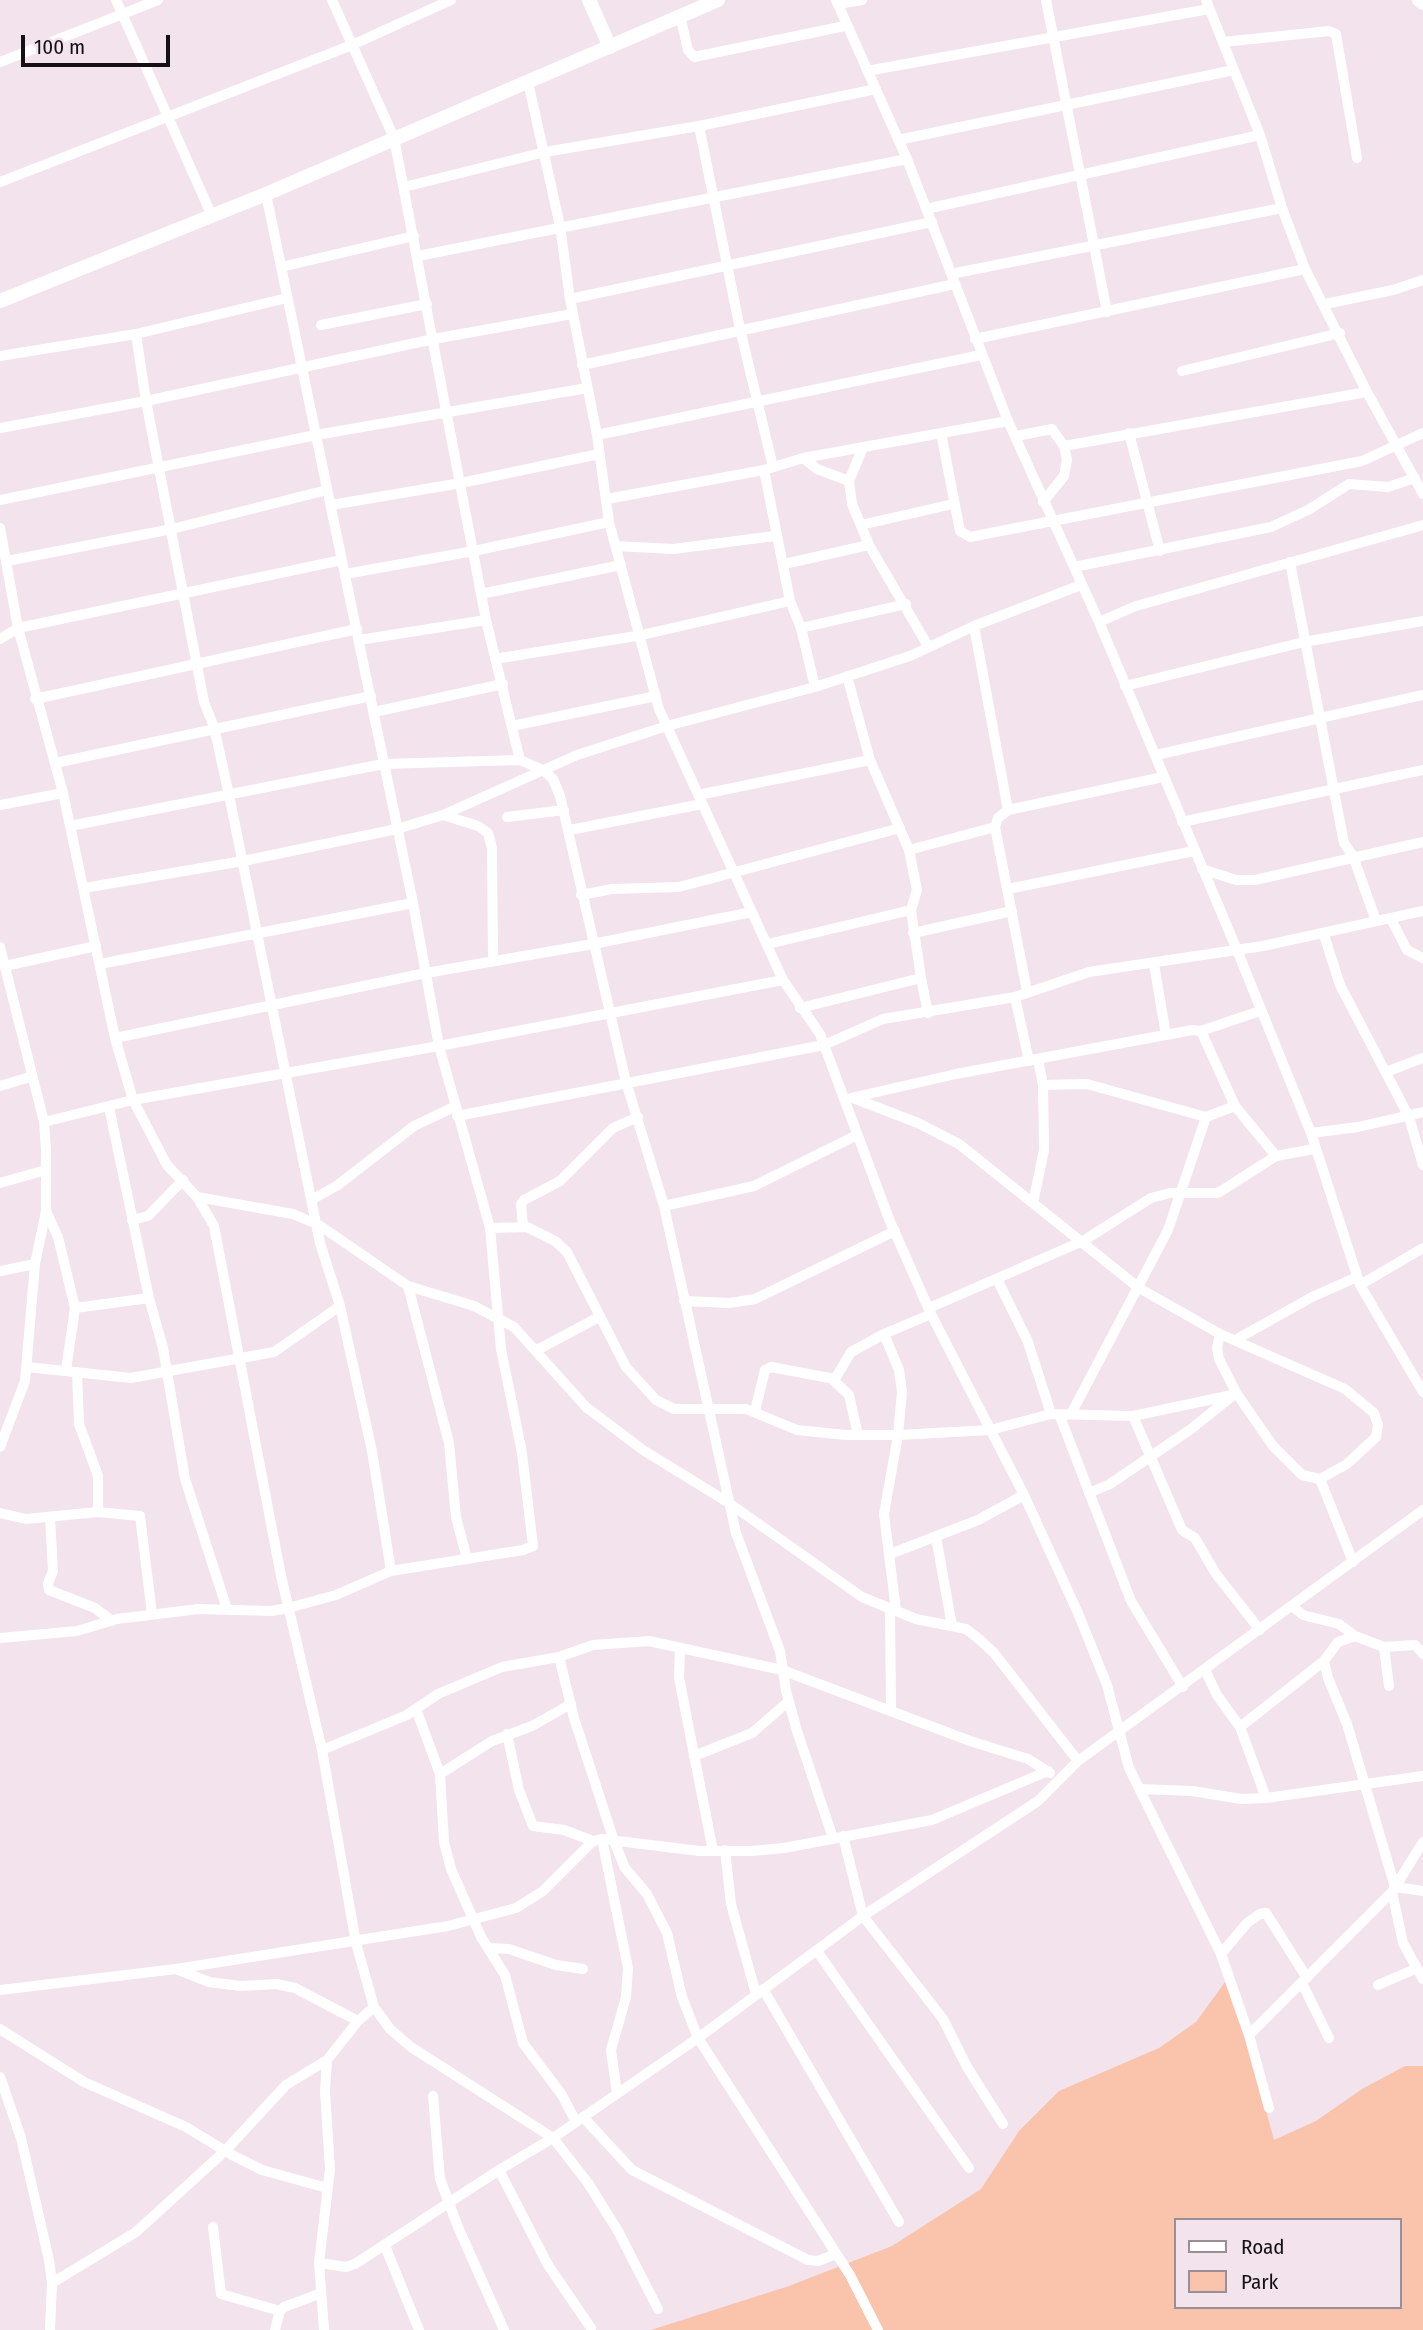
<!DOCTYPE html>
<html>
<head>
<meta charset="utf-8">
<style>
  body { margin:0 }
  #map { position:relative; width:1423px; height:2330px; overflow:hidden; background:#f2e3ec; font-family:"Fira Sans Condensed",sans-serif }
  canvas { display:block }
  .legend { position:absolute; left:1174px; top:2218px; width:228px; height:91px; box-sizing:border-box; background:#f2e3ec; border:2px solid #9a8f95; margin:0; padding:9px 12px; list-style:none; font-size:21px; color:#151013 }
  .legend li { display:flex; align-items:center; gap:14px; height:35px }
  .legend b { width:35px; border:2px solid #9a8f95 }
  .scale { position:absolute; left:21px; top:35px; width:149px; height:32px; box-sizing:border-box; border:4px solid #151013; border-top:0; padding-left:9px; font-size:21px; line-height:24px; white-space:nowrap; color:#151013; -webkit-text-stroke:5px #f2e3ec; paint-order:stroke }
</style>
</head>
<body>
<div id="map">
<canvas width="1423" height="2330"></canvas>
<ul class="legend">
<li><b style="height:9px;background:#fff"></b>Road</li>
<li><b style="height:19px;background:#f9c4ab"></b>Park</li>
</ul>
<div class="scale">100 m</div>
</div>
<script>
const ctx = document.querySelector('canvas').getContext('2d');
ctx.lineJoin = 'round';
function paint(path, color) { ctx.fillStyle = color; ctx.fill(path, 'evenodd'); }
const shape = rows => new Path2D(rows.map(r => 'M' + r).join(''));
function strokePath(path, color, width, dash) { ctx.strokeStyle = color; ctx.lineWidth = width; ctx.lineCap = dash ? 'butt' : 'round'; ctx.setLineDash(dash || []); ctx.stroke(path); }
const green = shape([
  [1225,1982,1254,2065,1274,2140,1316,2121,1362,2089,1405,2066,1423,2066,1423,2330,651,2330,789,2286,892,2246,981,2189,1019,2131,1059,2091,1159,2048,1196,2022],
  [1176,2220,1400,2220,1400,2307,1176,2307]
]);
const minor = shape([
  [116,0,212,216],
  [332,0,394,138,486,620,514,736,520,760,543,770,553,779,560,796,626,1082,664,1206,736,1533,780,1651,786,1691,797,1731,833,1838],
  [836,0,907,159,1008,421,1099,622,1237,950,1311,1133,1360,1285,1423,1392],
  [1046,0,1107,312],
  [1206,0,1260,135,1282,208,1305,269,1367,392,1423,494],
  [838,4,862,0],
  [680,15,688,50,694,57,845,26],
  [1223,42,1329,31,1336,34,1357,158],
  [0,62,158,0],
  [867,71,1209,9],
  [528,82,560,226,570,299,597,435,609,522,659,709,783,980,820,1034,889,1219,931,1314,1024,1495,1078,1613,1107,1685,1129,1768,1221,1954,1249,2035,1269,2108],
  [699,126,740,329,773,467],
  [898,140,1234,70],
  [0,182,352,45,451,0],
  [404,187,545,152,699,126,876,89],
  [926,209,1260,135],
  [418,256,907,159],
  [281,267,414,236],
  [951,274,1282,208],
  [570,299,932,222],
  [1325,304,1393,290,1423,280],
  [321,325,427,304],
  [136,334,146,401,204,702,214,727,229,795,320,1243,340,1306,372,1451,391,1571],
  [975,339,1305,269],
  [0,356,136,334,287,298],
  [582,365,955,284],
  [1182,371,1340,333],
  [0,428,146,401,434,339,572,314],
  [941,433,960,531,970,537,1362,461,1423,433],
  [1129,433,1160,551],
  [597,435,981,355],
  [1016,436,1052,429,1064,446,1367,392],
  [803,458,817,469,849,481,852,504,869,545,928,646],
  [764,470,790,601,801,628,815,687],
  [849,481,863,447],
  [607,499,764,470,803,458,1008,421],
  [0,500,316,435,587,388],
  [1043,502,1064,476,1067,460,1064,446],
  [331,505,461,483,599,454],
  [861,525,953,504],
  [0,528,18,628,63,793,115,1038,133,1100,167,1165,197,1197,214,1226,281,1576,322,1750,356,1943,374,2007,390,2029,411,2047,553,2138,588,2183,618,2231,658,2309],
  [616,546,673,549,775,536],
  [7,561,172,529,327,490],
  [1290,562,1344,843,1353,856,1376,921],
  [784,564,869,545],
  [1074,567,1271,527,1308,510,1349,484,1388,487,1415,478],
  [345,574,474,551,609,522],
  [481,594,621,565],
  [1099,622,1136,606,1423,525],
  [974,626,1008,810],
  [801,628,906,604],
  [0,639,18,628,342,560],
  [359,640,486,620],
  [495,659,642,635,790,601],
  [1125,686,1304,642,1423,621],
  [35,699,357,629],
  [374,712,503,684],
  [512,726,656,696],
  [1156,755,1423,695],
  [55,763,371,696],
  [698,795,870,760],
  [0,805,63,793],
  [443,815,478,826,488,833,492,848,493,960],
  [507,817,564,810],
  [1182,822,1423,770],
  [70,826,383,764,520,760],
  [570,830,702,804],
  [909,850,995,827],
  [1202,869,1236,880,1255,880,1423,842],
  [84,888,243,861,397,829,443,815,577,755,667,726,815,687,910,656,974,626,1081,585],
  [1008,889,1194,851],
  [581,895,612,889,679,887,900,828],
  [1391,919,1407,950,1423,958],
  [913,933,1012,911],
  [1324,935,1340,985,1409,1117,1423,1165],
  [768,944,911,910],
  [0,947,44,1122,46,1150,46,1211,35,1264,25,1381,0,1447],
  [100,964,413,903],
  [1154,964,1166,1035],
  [5,966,96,946],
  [921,978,928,1013],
  [1027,991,995,827,998,818,1008,810,1163,777],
  [1015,997,1029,1061],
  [800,1008,921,978,911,910,917,890,909,850,870,760,847,676],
  [1201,1031,1260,1011],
  [115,1038,426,973,593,944,752,912],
  [1386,1072,1423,1058],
  [1043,1085,1087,1084,1206,1117,1235,1106],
  [0,1086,30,1077],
  [851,1098,956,1074,1192,1030,1201,1031,1235,1106,1276,1156],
  [853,1098,918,1123,959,1144,1139,1288,1220,1334,1345,1389,1374,1413,1378,1425,1376,1437,1347,1464,1320,1479,1302,1475,1273,1446,1237,1394,1219,1359,1217,1348,1220,1334],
  [109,1107,149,1298,163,1348,185,1479,227,1609],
  [457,1116,824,1045,883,1019,1015,997,1089,972,1263,946,1423,911],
  [44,1122,133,1100,439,1046,783,980],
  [1311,1133,1358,1127,1423,1112],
  [0,1183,46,1170],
  [197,1197,293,1214,319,1225,408,1286,474,1306,514,1327,586,1407,643,1450,729,1503,862,1597,916,1619,966,1629,979,1639,994,1653,1078,1761],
  [313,1199,338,1185,414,1126,454,1107],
  [1033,1203,1044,1150,1043,1085,1038,1059],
  [664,1206,754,1186,857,1135],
  [46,1211,58,1237,75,1308,66,1370],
  [132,1220,148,1216,183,1180],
  [523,1227,521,1204,524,1200,560,1181,613,1128,638,1117],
  [490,1228,527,1227,555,1241,567,1252,626,1367,656,1400,674,1409,746,1409,797,1430,846,1435,898,1435,990,1430,1051,1414,1133,1416,1237,1394],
  [0,1271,35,1264],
  [998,1281,1028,1342,1051,1414],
  [1360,1285,1423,1248],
  [408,1286,449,1443,456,1517,467,1559],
  [684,1301,729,1303,755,1299,895,1231],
  [75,1308,149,1298],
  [929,1308,1083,1241,1151,1198,1170,1193,1218,1193,1276,1156,1314,1149],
  [884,1334,899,1370,902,1392,898,1435,884,1514,896,1610],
  [1237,1339,1312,1297,1357,1277],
  [537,1350,599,1317],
  [27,1367,131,1378,274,1352,340,1306],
  [77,1372,79,1424,98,1476,98,1512],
  [832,1379,849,1395,858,1435],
  [755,1411,765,1370,771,1367,835,1379,851,1352,884,1334,931,1314],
  [1059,1414,1131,1601,1183,1687],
  [1071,1414,1168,1230,1206,1117],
  [1133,1416,1182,1530,1195,1538,1216,1574,1260,1630],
  [1320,1479,1353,1562],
  [1089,1493,1110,1484,1191,1429,1231,1397],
  [0,1513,26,1519,98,1512,140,1516,152,1614],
  [50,1517,53,1571,48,1583,49,1590,95,1608,112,1621],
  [936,1537,952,1626],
  [890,1554,978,1520,1024,1495],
  [1292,1606,1303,1615,1339,1624,1355,1636,1384,1647,1415,1645,1423,1654],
  [890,1608,891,1711],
  [1355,1636,1338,1642,1324,1661,1328,1678,1347,1724,1395,1887,1423,1891],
  [0,1638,77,1631,117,1619,198,1609,272,1611,288,1608,336,1595,391,1571,523,1550,533,1546,522,1453,501,1349,490,1228,439,1046,413,903,266,194],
  [1384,1647,1389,1686],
  [680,1648,679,1678,713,1851],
  [559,1657,574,1718,614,1841,625,1868,647,1894,667,1933,682,1997,698,2038,850,2275,878,2330],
  [1205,1670,1217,1695,1240,1727,1266,1798],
  [416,1709,440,1774,444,1842,451,1869,481,1937,505,1975,523,2043,562,2095,576,2122],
  [1240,1727,1324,1661],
  [507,1734,519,1790,533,1826,564,1830,593,1841],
  [322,1750,407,1715,438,1694,502,1667,559,1657,593,1645,649,1641,782,1670,970,1741,1028,1759,1050,1773],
  [694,1756,752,1733,789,1701],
  [440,1774,492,1741,532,1726,571,1704],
  [1141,1789,1192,1791,1241,1799,1266,1798,1423,1776],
  [843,1836,863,1916,943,2019,967,2067,1003,2124],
  [602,1839,628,1968,626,1997,611,2050,617,2093],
  [725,1850,731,1904,756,1994],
  [1392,1892,1403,1943,1423,1979],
  [489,1948,509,1949,556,1965,583,1969],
  [817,1951,969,2168],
  [1221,1954,1247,1923,1260,1914,1266,1913,1307,1978],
  [176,1969,209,1982,240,1986,276,1984,295,1988,358,2021],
  [1302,1983,1329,2038],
  [1378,1985,1415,1969],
  [763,1989,899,2222],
  [0,1990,176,1969,448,1926,516,1908,543,1891,593,1841,602,1839,699,1851,751,1851,784,1848,932,1820,1048,1771],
  [0,2029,84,2082,186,2127,232,2155,262,2170,327,2188],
  [1249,2035,1392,1892,1423,1842],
  [0,2077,21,2138,49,2260,52,2283,50,2330],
  [433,2096,440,2179,458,2227,504,2330],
  [583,2117,632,2170,808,2260,818,2261,836,2254],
  [499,2170,548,2265,591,2328],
  [213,2227,221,2294,280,2311],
  [385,2246,419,2330],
  [319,2263,346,2267,355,2264,499,2170,553,2138,698,2038,863,1916,1038,1801,1078,1761,1423,1510],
  [52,2283,136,2232,225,2151,286,2085,327,2060,358,2021,374,2007],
  [275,2330,280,2311,284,2307,319,2294],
  [324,2330,319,2263,330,2169,325,2091,327,2060]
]);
const tertiary = shape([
  [589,0,610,47],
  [1419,0,1423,3],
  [0,301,266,194,718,0]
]);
paint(green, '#f9c4ab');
strokePath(minor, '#fff', 10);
strokePath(tertiary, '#fff', 14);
</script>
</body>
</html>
